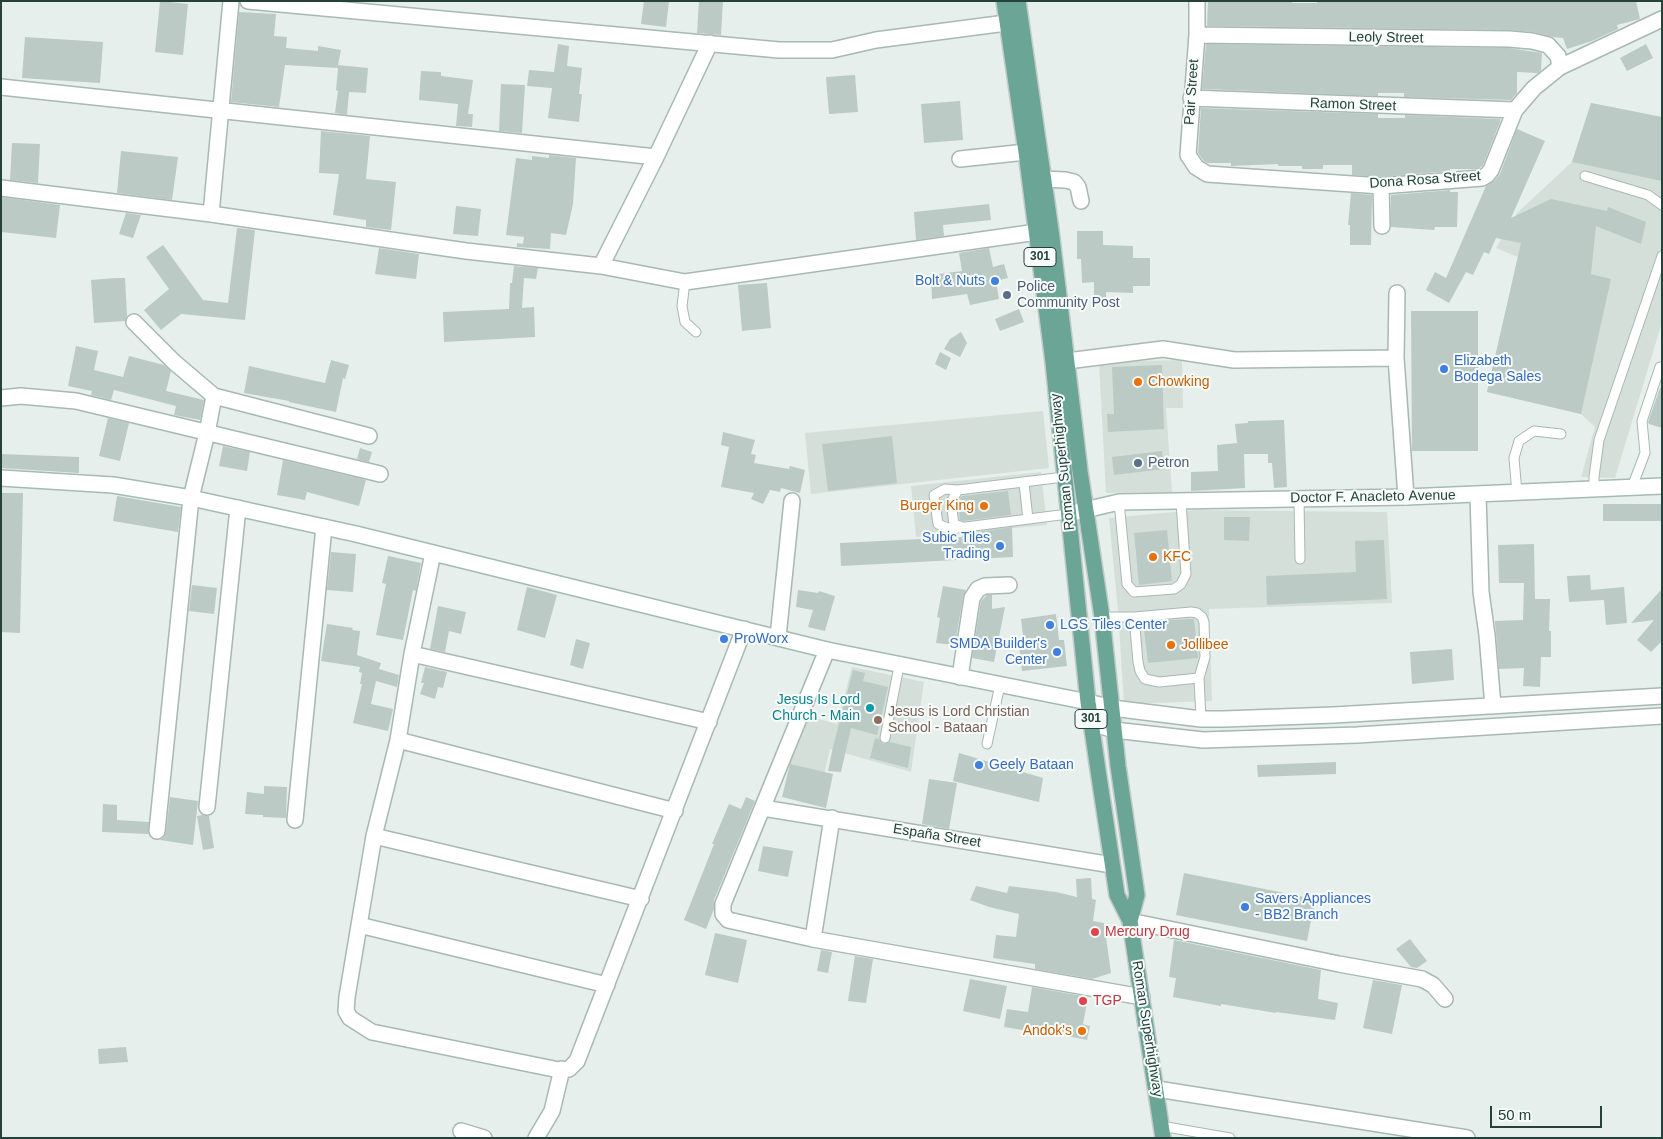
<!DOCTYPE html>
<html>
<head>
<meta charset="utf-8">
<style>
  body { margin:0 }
  #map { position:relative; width:1663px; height:1139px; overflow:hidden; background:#e6efeb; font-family:Arial,sans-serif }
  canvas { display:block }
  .frame { position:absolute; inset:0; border:2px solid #24423a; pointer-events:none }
  .scale { position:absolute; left:1490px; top:1106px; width:112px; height:22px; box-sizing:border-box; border:2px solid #24423a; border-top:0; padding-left:6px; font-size:15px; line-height:18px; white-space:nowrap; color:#24423a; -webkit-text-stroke:4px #f7fbf9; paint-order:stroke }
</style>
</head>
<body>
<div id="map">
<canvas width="1663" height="1139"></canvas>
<div class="frame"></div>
<div class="scale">50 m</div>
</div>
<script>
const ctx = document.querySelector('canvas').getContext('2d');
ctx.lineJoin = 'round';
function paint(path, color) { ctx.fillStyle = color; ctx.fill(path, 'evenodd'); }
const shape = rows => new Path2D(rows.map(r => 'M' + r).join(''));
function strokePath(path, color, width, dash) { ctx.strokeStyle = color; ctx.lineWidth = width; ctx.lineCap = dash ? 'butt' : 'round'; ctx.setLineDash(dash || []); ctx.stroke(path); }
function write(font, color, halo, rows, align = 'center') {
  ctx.font = font + ' Arial,sans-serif'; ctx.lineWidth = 4; ctx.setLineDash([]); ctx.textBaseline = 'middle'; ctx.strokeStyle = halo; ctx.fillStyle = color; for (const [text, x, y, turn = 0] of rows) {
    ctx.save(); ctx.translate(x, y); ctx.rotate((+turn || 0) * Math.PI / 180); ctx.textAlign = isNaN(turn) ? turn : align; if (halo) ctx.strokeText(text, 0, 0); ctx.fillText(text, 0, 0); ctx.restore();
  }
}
const built = shape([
  [1591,103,1662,117,1662,322,1615,478,1581,477,1595,427,1581,414,1487,392,1518,257,1496,248,1517,213,1572,162],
  [1182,360,1183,408,1166,408,1172,492,1106,493,1099,362],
  [1043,411,1049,468,811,494,805,433],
  [1041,472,1047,525,916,537,911,486],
  [1196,510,1387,512,1392,603,1209,609,1212,701,1124,704,1118,611,1109,518],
  [852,667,924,682,911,772,830,749,824,775,783,764,804,715,837,724]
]);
const building = shape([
  [160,1,188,4,183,55,155,52],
  [644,1,669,1,666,27,641,24],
  [699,1,723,1,721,35,697,33],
  [1208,1,1292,1,1292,3,1317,3,1317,2,1339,1,1636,1,1640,19,1617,25,1618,29,1592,41,1567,49,1563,38,1553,37,1533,32,1510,30,1207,26],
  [239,12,276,14,274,36,287,37,286,48,318,51,318,46,341,50,338,65,368,68,366,93,349,92,347,115,335,113,338,91,336,90,338,68,285,65,279,107,231,102],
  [25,37,103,42,100,83,22,78],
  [558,44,569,46,567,66,582,68,579,94,582,94,579,122,548,118,552,88,527,86,529,70,554,72],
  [1206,44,1509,48,1542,53,1541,70,1538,73,1517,72,1517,93,1511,100,1404,97,1404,93,1378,93,1378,96,1202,89],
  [1646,44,1653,58,1627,71,1620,58],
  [421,71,441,72,441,76,473,80,468,114,473,114,472,127,456,126,458,104,419,100],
  [855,75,858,112,829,114,826,77],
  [501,84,525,85,522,133,499,131],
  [960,101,963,140,924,143,921,104],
  [1591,103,1662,117,1662,181,1572,162],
  [1201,108,1378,114,1378,118,1405,118,1405,115,1500,119,1500,122,1483,165,1479,169,1450,169,1450,171,1381,177,1352,175,1352,165,1323,165,1323,169,1302,169,1302,166,1278,166,1278,164,1231,166,1231,163,1207,163,1203,160,1198,153],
  [1517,129,1545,141,1511,218,1551,199,1607,211,1608,207,1646,222,1641,244,1596,226,1591,274,1611,279,1581,414,1487,392,1521,243,1496,238,1489,254,1484,252,1473,275,1466,272,1449,303,1426,290,1435,272,1446,278,1486,186,1494,181,1500,174],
  [321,131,370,136,366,179,396,182,391,230,366,227,366,220,333,215,339,174,319,173],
  [12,143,40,144,38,183,10,180],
  [121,151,178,157,172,200,117,193],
  [549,155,576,158,573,204,566,235,551,233,550,249,517,247,517,243,523,244,524,237,506,235,516,158,532,160,532,156,549,158],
  [1450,190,1450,192,1458,192,1457,227,1435,227,1434,230,1391,227,1391,195],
  [1351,193,1372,195,1371,245,1350,245,1350,225,1348,225],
  [1,197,60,205,56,238,1,232],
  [989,204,991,220,943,225,944,236,916,240,914,212],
  [456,206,481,209,478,236,453,234],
  [126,213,141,215,133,238,119,234],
  [237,228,255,230,245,320,181,314,161,330,144,310,169,289,146,257,163,245,203,300,228,303],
  [1077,231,1103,231,1103,245,1133,246,1133,258,1150,258,1150,286,1133,286,1133,293,1106,292,1106,304,1094,304,1094,282,1082,283,1081,259,1077,259],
  [379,248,419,254,416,279,375,274],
  [989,248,993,267,1004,264,1008,278,996,281,999,299,970,305,967,294,932,299,931,275,962,271,959,253],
  [514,266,538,268,536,279,524,278,522,308,534,307,535,337,444,342,443,312,509,309,510,283,512,283],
  [116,278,125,278,127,316,125,321,94,323,91,280],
  [767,283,771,328,742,331,738,285],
  [1019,309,1024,322,1000,331,995,319],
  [1411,311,1478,311,1478,451,1412,451],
  [961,332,967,343,960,357,944,349,950,339],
  [76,346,98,351,94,370,123,377,129,356,164,365,171,371,166,391,204,400,200,420,174,415,176,406,114,390,111,400,91,395,92,391,68,386],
  [940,352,951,358,946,370,935,364],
  [331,360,349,365,345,379,343,378,336,412,289,402,289,401,244,393,249,366,325,383],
  [1162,365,1164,429,1108,432,1107,414,1114,414,1112,367],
  [1660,388,1662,388,1662,428,1649,424,1648,422],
  [108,418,129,423,120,461,99,456],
  [1284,420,1287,487,1274,488,1272,463,1268,463,1268,454,1244,454,1245,488,1191,491,1191,472,1218,471,1217,445,1237,443,1235,424,1248,423,1248,421],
  [723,432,755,440,751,454,756,455,754,463,789,469,790,466,805,470,800,493,781,488,780,492,770,490,763,504,751,499,754,493,721,487,729,447,721,445],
  [892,436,897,483,828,491,822,444],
  [223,446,250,452,247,471,219,466],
  [360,448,372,452,369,462,357,459],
  [1162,451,1164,469,1114,475,1112,457],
  [1,454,79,457,79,473,1,468],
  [283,460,366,480,359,506,307,492,305,500,277,495],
  [1008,491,1011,515,963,521,960,520,958,502,962,496],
  [1,493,23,493,20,633,1,632],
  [117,496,181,507,178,532,113,521],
  [1603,504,1662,504,1662,521,1603,521],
  [1224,517,1250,517,1249,541,1224,540],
  [1012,527,1013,557,841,566,840,543,962,537,962,534],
  [1167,530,1172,581,1139,585,1134,533],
  [1384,540,1387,599,1267,605,1266,576,1356,572,1355,541],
  [1534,544,1535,599,1550,599,1549,631,1551,631,1551,657,1541,657,1540,687,1523,686,1524,668,1499,669,1495,621,1523,620,1524,583,1499,583,1498,545],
  [331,552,356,554,353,592,327,590],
  [388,556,421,563,416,591,413,590,403,640,376,635,386,584,382,583],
  [1590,575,1591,590,1624,587,1627,623,1606,625,1604,600,1569,602,1567,576],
  [192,585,217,588,214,614,189,611],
  [943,586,966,590,963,597,955,645,936,643,940,618,937,617],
  [527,587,557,595,545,638,517,630],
  [1662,589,1662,641,1651,652,1637,640,1654,620,1631,623],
  [798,590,818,593,819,591,835,596,825,631,808,627,813,610,796,607],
  [987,595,992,595,992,609,1005,607,994,662,972,658,981,601],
  [438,606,466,612,461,634,449,631,445,652,430,649],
  [1056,614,1059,640,1064,640,1067,666,1022,671,1019,645,1024,644,1021,619],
  [1188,619,1194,619,1198,658,1148,663,1143,622],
  [327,624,353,628,352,630,360,631,357,655,381,663,379,669,399,675,397,687,376,681,371,704,393,709,388,731,353,723,362,684,360,684,362,673,359,672,360,667,321,661],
  [576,639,590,643,583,669,570,665],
  [1452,649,1454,680,1412,684,1410,652],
  [425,667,447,672,443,688,438,687,435,699,420,694,424,683,421,683],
  [853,670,865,673,863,681,888,687,877,735,851,728,841,772,828,771,832,751],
  [875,738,879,739,883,744,890,742,911,747,908,768,870,758],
  [959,753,1043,778,1039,802,953,781],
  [1336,762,1336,774,1258,777,1257,765],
  [790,764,833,774,826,808,782,797],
  [929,779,957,783,949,829,922,824],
  [264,786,287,787,286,818,263,817,263,815,245,814,247,792,264,794],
  [170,797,198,801,193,845,160,840,164,837,166,832],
  [746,797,755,801,714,900,714,909,706,929,684,920,714,844,712,844,729,804,741,809],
  [103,804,117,805,117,820,149,822,148,834,102,832],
  [202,815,209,816,214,848,203,850,197,816],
  [763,846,793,851,788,877,758,871],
  [1184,873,1315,899,1307,941,1176,915],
  [1091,878,1092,899,1096,900,1093,921,1104,923,1111,973,1092,979,1035,969,1035,964,993,958,996,935,1016,937,1019,914,989,907,970,900,976,886,1007,893,1009,886,1056,892,1077,897,1076,879],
  [715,933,747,940,738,983,705,975],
  [1410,939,1427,961,1417,968,1411,967,1396,949],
  [1174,940,1321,970,1318,999,1338,1003,1335,1020,1276,1012,1276,1013,1221,1004,1221,1006,1173,997,1176,978,1169,977],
  [821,950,832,952,828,973,817,971],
  [855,956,873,959,866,1003,848,1001],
  [970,979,1007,986,1000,1019,963,1011],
  [1373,980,1402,985,1392,1034,1363,1028],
  [1032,987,1088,997,1083,1024,1090,1026,1087,1040,1053,1033,1053,1035,1004,1027,1007,1009,1028,1012],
  [126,1047,128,1062,99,1064,98,1049]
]);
const lane = shape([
  [1585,176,1648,195,1662,205],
  [685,282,682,306,685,322,696,332],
  [1064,477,958,490,945,489,934,495,938,524,950,529,1068,514],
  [1024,483,1028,519],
  [1632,487,1645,453,1642,421,1660,367],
  [1594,489,1594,477,1599,440,1662,256],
  [958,490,951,502,954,524,960,526],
  [1517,493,1514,458,1519,441,1534,431,1561,434],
  [1299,499,1300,559],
  [1119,502,1127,584,1134,592,1174,589,1181,584,1186,574,1181,502],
  [1102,617,1134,617,1138,662,1140,671,1145,679,1159,682,1199,678],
  [1134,617,1191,612,1197,613,1202,617,1204,622,1205,657,1199,678,1201,719],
  [885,738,899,666],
  [987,744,1000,685],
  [1161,1126,1230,1138]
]);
const street = shape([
  [248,1,779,50,832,50,876,40,1006,23],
  [1197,1,1197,35,1188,155,1196,167,1207,174,1381,186,1482,178,1487,175,1491,170,1515,110,1534,88,1560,67,1662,19],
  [1197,35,1509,39,1532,41,1548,45,1558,56,1560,67],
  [1,87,656,157],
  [1191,98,1515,110],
  [960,159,1026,152],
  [1043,179,1065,180,1074,182,1078,187,1081,201],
  [1381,186,1382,226],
  [1,188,211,214,466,251,601,266,685,282,1037,232],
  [211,214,231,1],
  [601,266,656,157,710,43],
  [1397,293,1396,358,1406,497],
  [134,322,174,362,214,396,207,433,191,498,157,831],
  [1067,361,1163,349,1234,360,1396,358],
  [214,396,369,436],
  [1,398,21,396,76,401,380,474],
  [1478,495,1481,592,1487,635,1493,706],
  [433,553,412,654,398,740,374,836,347,997,346,1011,350,1018,372,1032,559,1070,569,1069,577,1061,744,629],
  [778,637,792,501],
  [827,650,723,904,723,914,728,920,813,939,1142,997],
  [412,654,709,722],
  [960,677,972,598,978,589,985,586,1009,585],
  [1088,702,1112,708,1201,719,1224,719,1334,715,1662,696],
  [1092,723,1114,730,1203,740,1357,735,1662,716],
  [398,740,675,811],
  [207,807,238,508],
  [763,808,1112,865],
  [295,820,324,527],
  [374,836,641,899],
  [1130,921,1339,964,1422,979,1433,985,1445,999],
  [359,925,607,985],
  [813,939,832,818],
  [1157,1089,1467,1138],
  [461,1131,484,1138],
  [536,1138,552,1111,562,1069]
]);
const secondary = shape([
  [1,478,113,485,191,498,356,534,827,650,1088,702],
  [1068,514,1119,502,1406,497,1662,486]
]);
const primary = shape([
  [1004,1,1026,152,1053,362,1088,702,1098,770,1117,895,1130,921,1163,1138],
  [1018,1,1051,230,1080,471,1102,617,1118,766,1137,895,1130,921]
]);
const markers = [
  [995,281,5,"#3f7fe0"],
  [1007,295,5,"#5c6f8a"],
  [1444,369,5,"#3f7fe0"],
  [1138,382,5,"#e8710a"],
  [1138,463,5,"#5c6f8a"],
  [984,506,5,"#e8710a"],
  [1000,546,5,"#3f7fe0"],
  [1153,557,5,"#e8710a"],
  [1050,625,5,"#3f7fe0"],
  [724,639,5,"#3f7fe0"],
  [1171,645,5,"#e8710a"],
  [1057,652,5,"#3f7fe0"],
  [870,708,5,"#0f9aa8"],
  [878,720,5,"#8d6e63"],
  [979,765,5,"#3f7fe0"],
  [1245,907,5,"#3f7fe0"],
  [1095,932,5,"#e0444e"],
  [1083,1001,5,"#e0444e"],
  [1082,1031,5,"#e8710a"]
];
const shields = [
  [1040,257,32],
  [1091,719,32]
];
const shieldNames = [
  ["301",1040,257],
  ["301",1091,719]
];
const streetNames = [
  ["Leoly Street",1386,38,1],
  ["Pair Street",1192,92,-86],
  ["Ramon Street",1353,105,2],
  ["Dona Rosa Street",1425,180,-4],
  ["Roman Superhighway",1063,462,-96],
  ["Doctor F. Anacleto Avenue",1373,497,-1],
  ["España Street",937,836,9],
  ["Roman Superhighway",1147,1029,81]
];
const shopNames = [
  ["Bolt & Nuts",985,281,"right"],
  ["Elizabeth",1454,361],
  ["Bodega Sales",1454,377],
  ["Subic Tiles",990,538,"right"],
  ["Trading",990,554,"right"],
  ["LGS Tiles Center",1060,625],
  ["ProWorx",734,639],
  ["SMDA Builder's",1047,644,"right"],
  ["Center",1047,660,"right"],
  ["Geely Bataan",989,765],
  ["Savers Appliances",1255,899],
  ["- BB2 Branch",1255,915]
];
const serviceNames = [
  ["Police",1017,287],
  ["Community Post",1017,303],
  ["Petron",1148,463]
];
const foodNames = [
  ["Chowking",1148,382],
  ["Burger King",974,506,"right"],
  ["KFC",1163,557],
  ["Jollibee",1181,645],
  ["Andok's",1072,1031,"right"]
];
const cultureNames = [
  ["Jesus Is Lord",860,700],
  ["Church - Main",860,716]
];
const educationNames = [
  ["Jesus is Lord Christian",888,712],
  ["School - Bataan",888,728]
];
const healthNames = [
  ["Mercury Drug",1105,932],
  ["TGP",1093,1001]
];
paint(built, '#d4dfda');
paint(building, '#bbcac4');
strokePath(lane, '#a8b8b2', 11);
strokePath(street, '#a8b8b2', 18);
strokePath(secondary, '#a4bbb3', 18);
strokePath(primary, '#c2cac8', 18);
strokePath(lane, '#fff', 9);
strokePath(street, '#fff', 15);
strokePath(secondary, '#fff', 15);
strokePath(primary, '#6aa596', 15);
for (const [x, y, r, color] of markers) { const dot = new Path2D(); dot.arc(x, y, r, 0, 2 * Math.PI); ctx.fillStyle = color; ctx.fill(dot); strokePath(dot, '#f7fbf9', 2); }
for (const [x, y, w] of shields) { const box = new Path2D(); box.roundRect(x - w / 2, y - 9.5, w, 19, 4); ctx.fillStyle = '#f7fbf9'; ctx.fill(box); strokePath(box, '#24423a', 1); }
write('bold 12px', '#24423a', null, shieldNames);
write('14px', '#24423a', '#f7fbf9', streetNames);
write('14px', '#366cbe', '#f7fbf9', shopNames, 'left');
write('14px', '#4e5e75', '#f7fbf9', serviceNames, 'left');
write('14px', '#c56008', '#f7fbf9', foodNames, 'left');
write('14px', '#0d838f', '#f7fbf9', cultureNames, 'right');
write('14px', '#785e54', '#f7fbf9', educationNames, 'left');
write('14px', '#be3a42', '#f7fbf9', healthNames, 'left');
</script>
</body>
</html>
